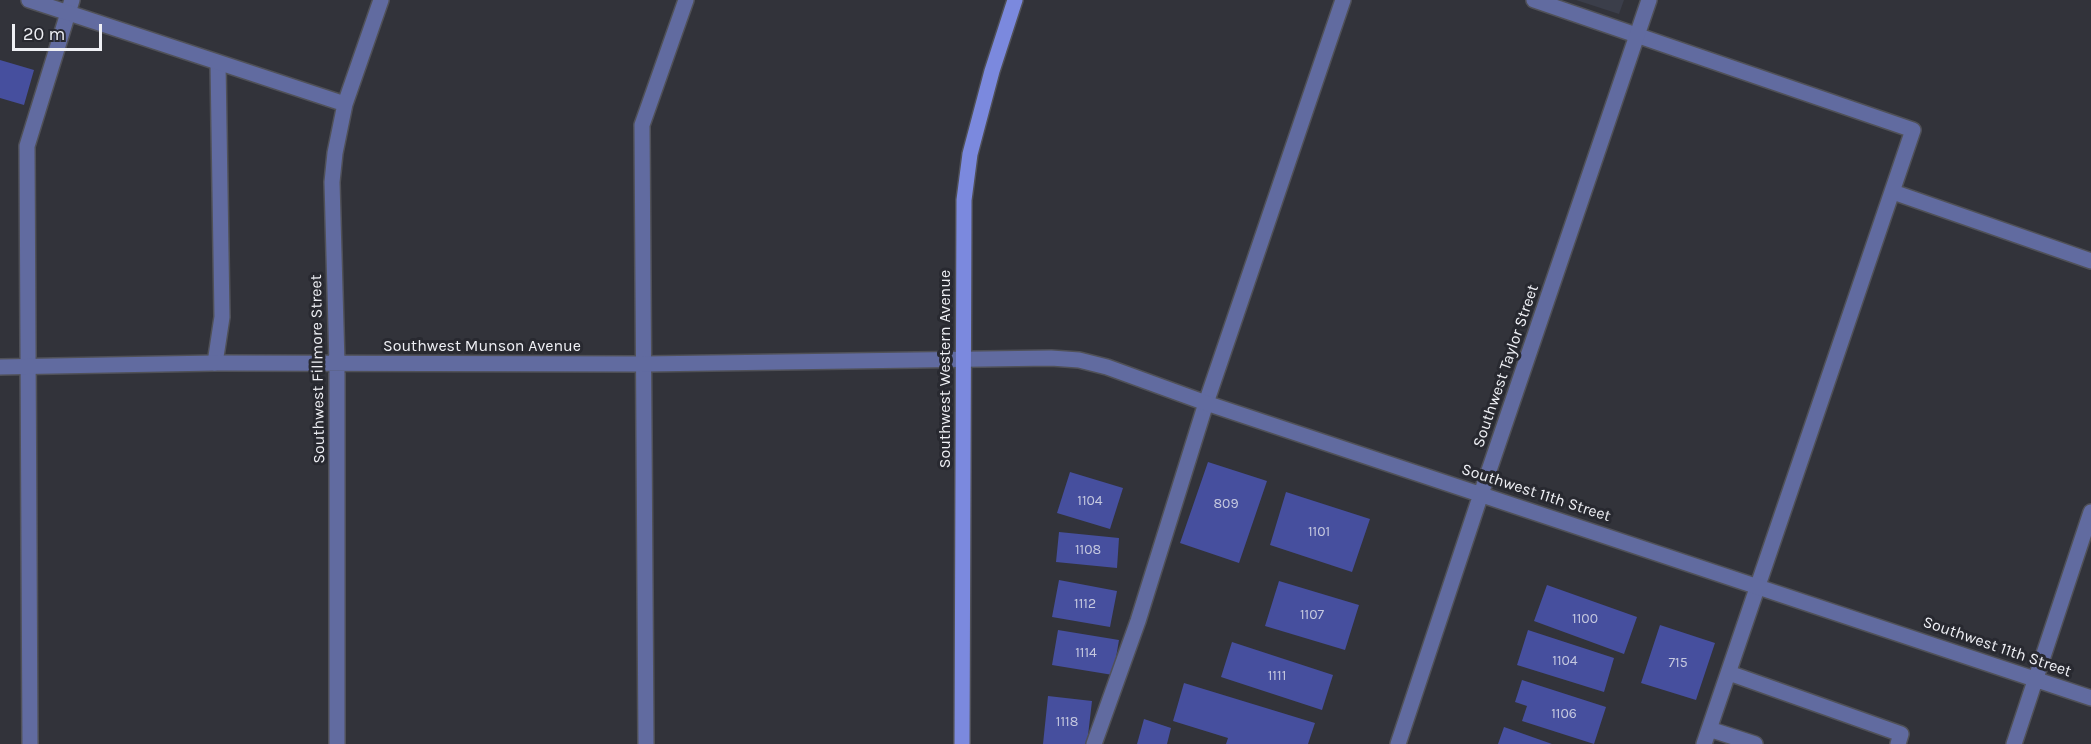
<!DOCTYPE html>
<html>
<head>
<meta charset="utf-8">
<style>
  body { margin:0 }
  #map { position:relative; width:2091px; height:744px; overflow:hidden; background:#32333a; font-family:Karla,sans-serif }
  canvas { display:block }
  .scale { position:absolute; left:12px; top:24px; width:90px; height:27px; box-sizing:border-box; border:3px solid #eff0f5; border-top:0; padding-left:8px; font-size:18px; line-height:21px; white-space:nowrap; color:#eff0f5; -webkit-text-stroke:4px #282930; paint-order:stroke }
</style>
</head>
<body>
<div id="map">
<canvas width="2091" height="744"></canvas>
<div class="scale">20 m</div>
</div>
<script>
const ctx = document.querySelector('canvas').getContext('2d');
ctx.lineJoin = 'round';
function paint(path, color) { ctx.fillStyle = color; ctx.fill(path, 'evenodd'); }
const shape = rows => new Path2D(rows.map(r => 'M' + r).join(''));
function strokePath(path, color, width, dash) { ctx.strokeStyle = color; ctx.lineWidth = width; ctx.lineCap = dash ? 'butt' : 'round'; ctx.setLineDash(dash || []); ctx.stroke(path); }
function write(font, color, halo, rows, align = 'center') {
  ctx.font = font + ' Karla,sans-serif'; ctx.lineWidth = 6; ctx.setLineDash([]); ctx.textBaseline = 'middle'; ctx.strokeStyle = halo; ctx.fillStyle = color; for (const [text, x, y, turn = 0] of rows) {
    ctx.save(); ctx.translate(x, y); ctx.rotate((+turn || 0) * Math.PI / 180); ctx.textAlign = isNaN(turn) ? turn : align; if (halo) ctx.strokeText(text, 0, 0); ctx.fillText(text, 0, 0); ctx.restore();
  }
}
const built = shape([
  [1576,0,1624,0,1619,14]
]);
const building = shape([
  [0,60,34,70,24,105,0,98],
  [1208,462,1267,481,1239,563,1180,543],
  [1070,472,1123,488,1110,529,1057,513],
  [1286,492,1370,519,1352,572,1270,545],
  [1059,532,1119,538,1117,568,1056,562],
  [1059,580,1117,591,1110,627,1052,617],
  [1279,581,1359,605,1345,650,1265,626],
  [1547,585,1637,617,1624,654,1534,621],
  [1660,625,1715,643,1696,700,1641,683],
  [1058,630,1119,640,1113,675,1052,665],
  [1528,630,1614,658,1604,692,1517,665],
  [1232,642,1333,675,1322,710,1221,677],
  [1522,680,1606,707,1594,744,1522,721,1527,706,1515,702],
  [1184,683,1315,723,1308,744,1226,744,1228,738,1173,721],
  [1048,696,1092,701,1087,744,1043,744],
  [1144,719,1171,728,1167,744,1137,744],
  [1504,727,1552,744,1498,744]
]);
const lane = shape([
  [1534,0,1913,130,1704,744],
  [1893,192,2091,261],
  [215,363,222,317,218,63],
  [1729,673,1901,734,1898,744],
  [1709,729,1755,744],
  [30,744,27,146,72,0],
  [646,744,642,125,686,0],
  [1094,744,1138,621,1206,403,1343,0]
]);
const street = shape([
  [29,0,345,104],
  [0,367,215,363,645,364,1051,358,1079,360,1107,367,1206,403,2091,698],
  [337,744,337,364,332,182,335,153,345,104,381,0],
  [1398,744,1481,494,1649,0],
  [2014,744,2091,512]
]);
const secondary = shape([
  [962,744,964,200,970,154,992,71,1015,0]
]);
const numberNames = [
  ["1104",1090,501],
  ["809",1226,504],
  ["1101",1319,532],
  ["1108",1088,550],
  ["1112",1085,604],
  ["1107",1312,615],
  ["1100",1585,619],
  ["1114",1086,653],
  ["1104",1565,661],
  ["715",1678,663],
  ["1111",1277,676],
  ["1106",1564,714],
  ["1118",1067,722]
];
const streetNames = [
  ["Southwest Munson Avenue",482,346],
  ["Southwest Taylor Street",1506,366,-71],
  ["Southwest Fillmore Street",318,369,-91],
  ["Southwest Western Avenue",945,369,-90],
  ["Southwest 11th Street",1536,493,18],
  ["Southwest 11th Street",1997,647,19]
];
paint(built, '#3b3e4a');
paint(building, '#464f9e');
strokePath(lane, '#505158', 18);
strokePath(street, '#505158', 18);
strokePath(secondary, '#505158', 18);
strokePath(lane, '#616ba0', 15);
strokePath(street, '#616ba0', 15);
strokePath(secondary, '#7b89de', 15);
write('14px', '#c5c8df', null, numberNames);
write('16px', '#eff0f5', '#282930', streetNames);
</script>
</body>
</html>
